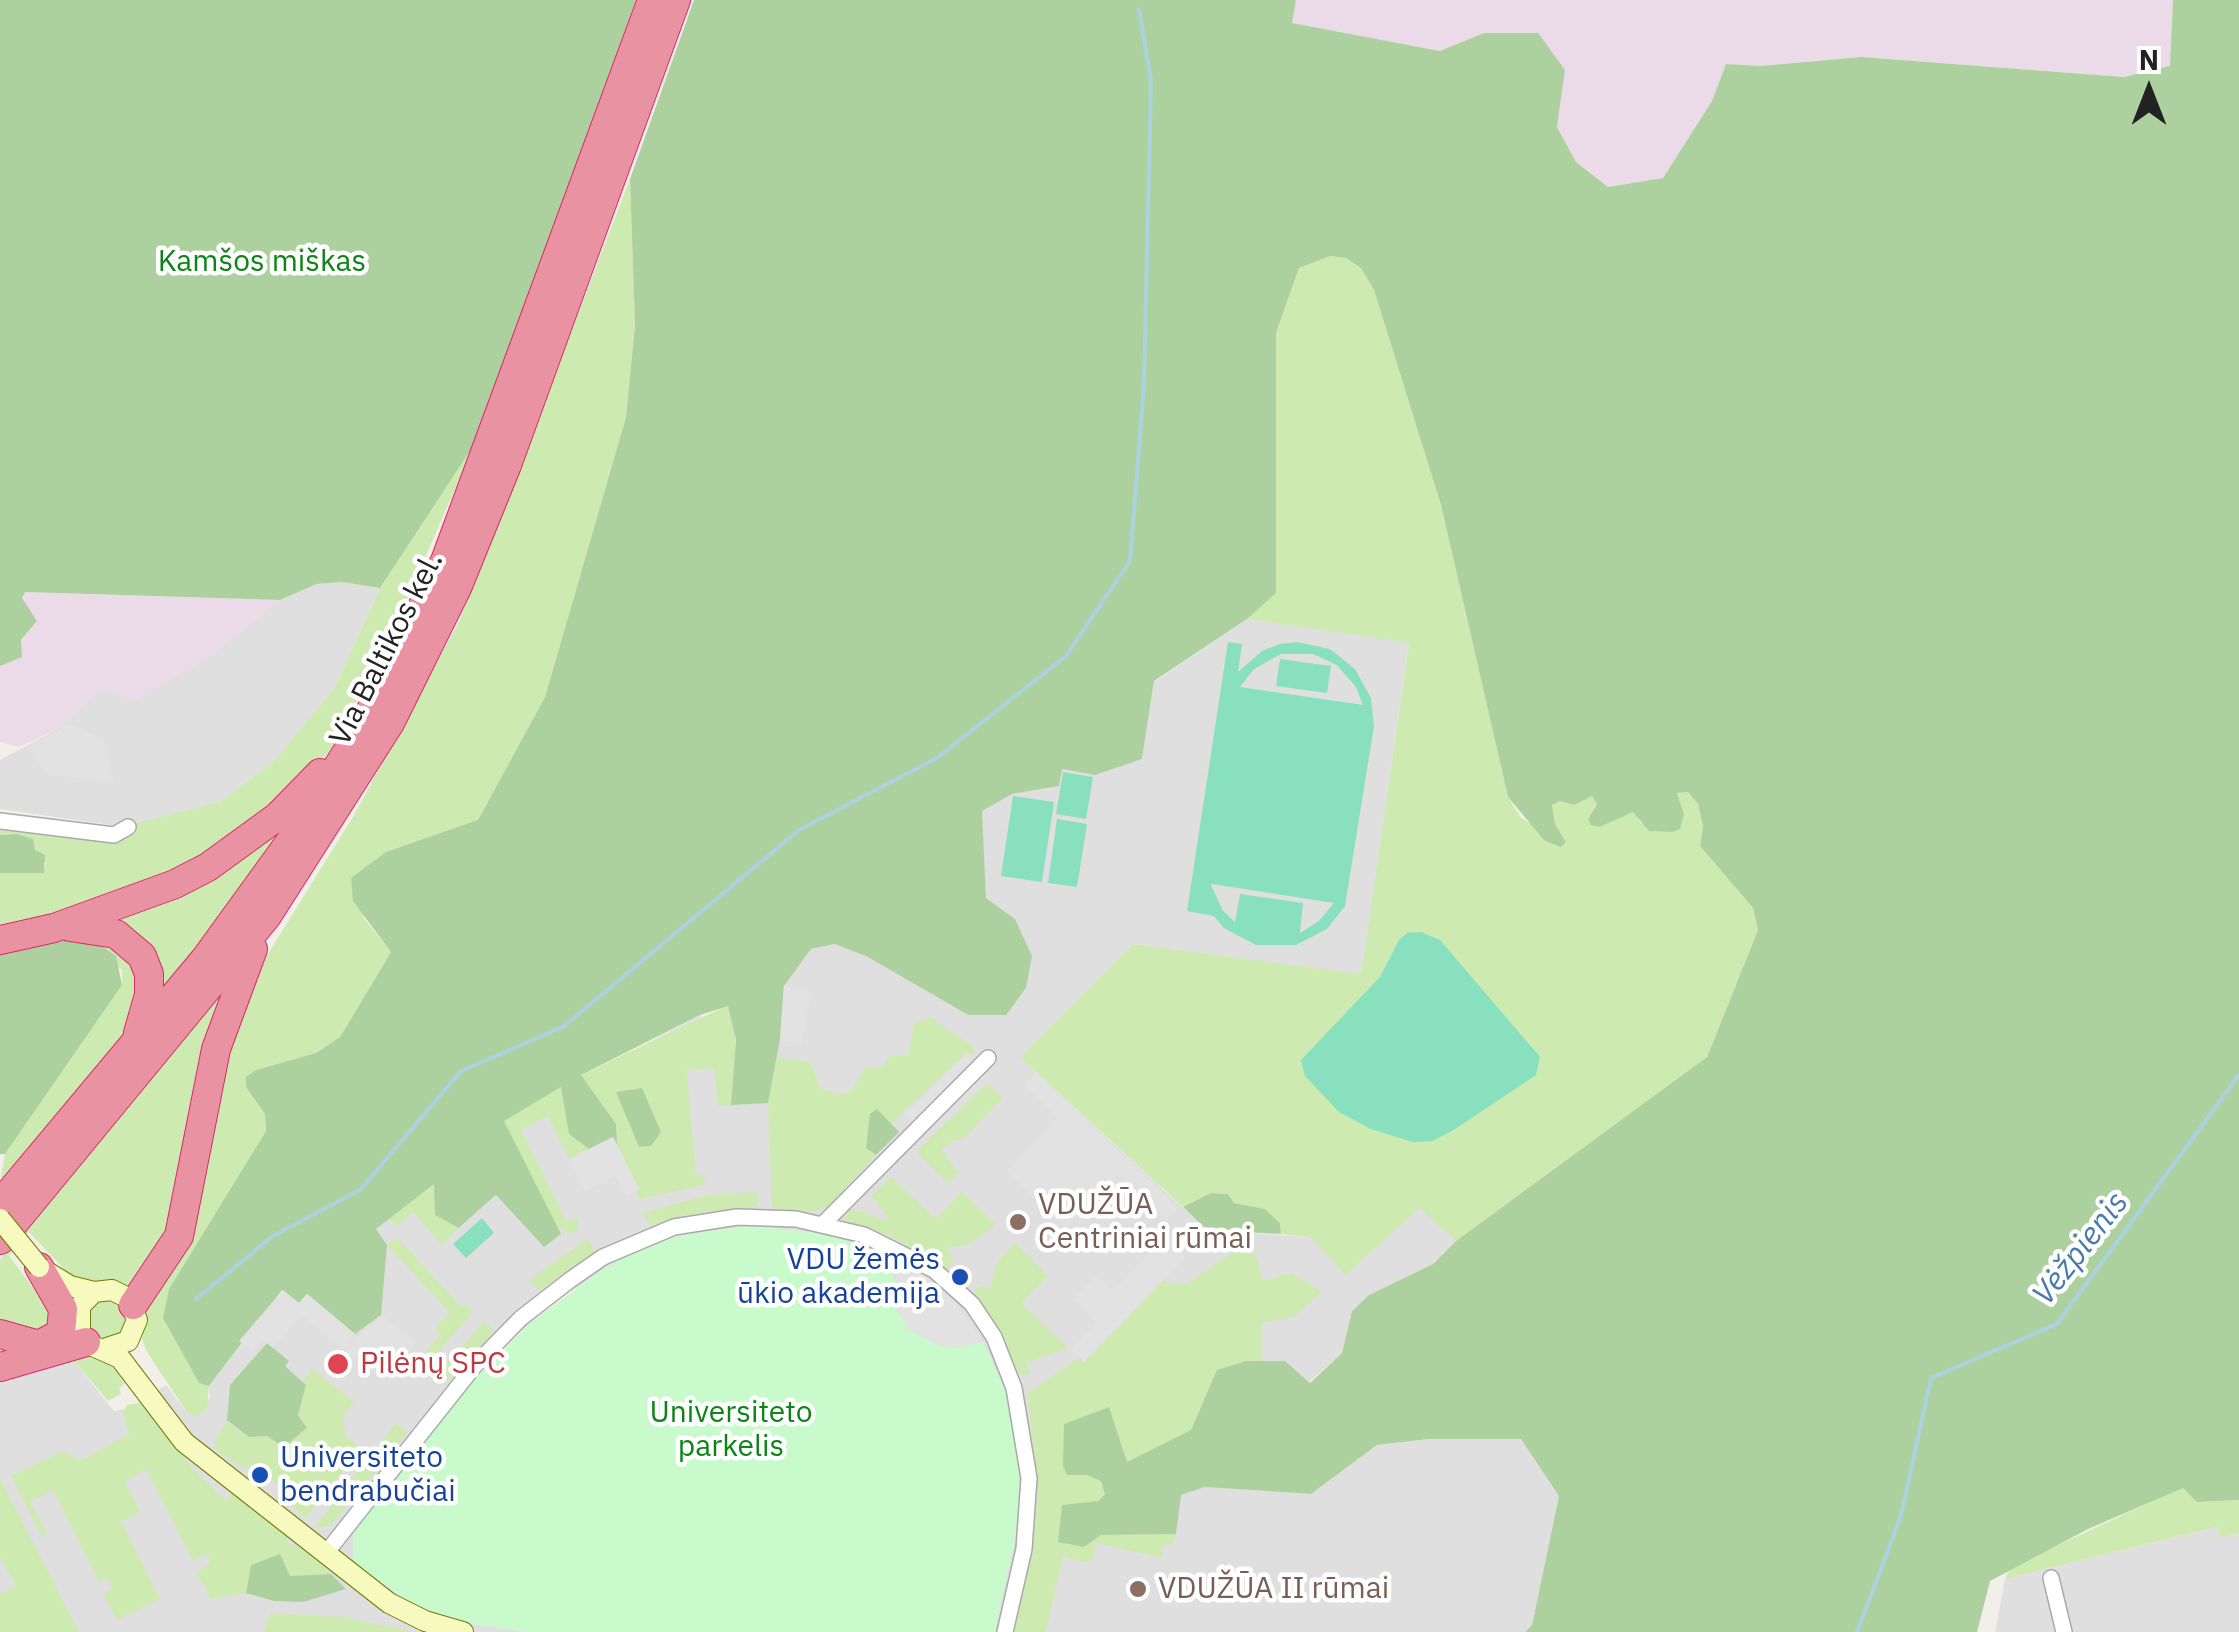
<!DOCTYPE html>
<html>
<head>
<meta charset="utf-8">
<style>
  body { margin:0 }
  #map { position:relative; width:2239px; height:1632px; overflow:hidden; background:#f2efe9; font-family:"IBM Plex Sans",sans-serif }
  canvas { display:block }
  .north { position:absolute; left:2099px; top:40px; width:100px; height:100px; -webkit-text-stroke:8px #fff; paint-order:stroke; rotate:0deg; font-size:28px; font-weight:700; line-height:40px; text-align:center; color:#222 }
  .north::after { content:''; display:block; margin:auto; width:35px; height:45px; background:#222; clip-path:polygon(50% 0,100% 100%,50% 72%,0 100%) }
</style>
</head>
<body>
<div id="map">
<canvas width="2239" height="1632"></canvas>
<div class="north">N</div>
</div>
<script>
const ctx = document.querySelector('canvas').getContext('2d');
ctx.lineJoin = 'round';
function paint(path, color) { ctx.fillStyle = color; ctx.fill(path, 'evenodd'); }
const shape = rows => new Path2D(rows.map(r => 'M' + r).join(''));
function strokePath(path, color, width, dash) { ctx.strokeStyle = color; ctx.lineWidth = width; ctx.lineCap = dash ? 'butt' : 'round'; ctx.setLineDash(dash || []); ctx.stroke(path); }
function write(font, color, halo, rows, align = 'center') {
  ctx.font = font + ' "IBM Plex Sans",sans-serif'; ctx.lineWidth = 9; ctx.setLineDash([]); ctx.textBaseline = 'middle'; ctx.strokeStyle = halo; ctx.fillStyle = color; for (const [text, x, y, turn = 0] of rows) {
    ctx.save(); ctx.translate(x, y); ctx.rotate((+turn || 0) * Math.PI / 180); ctx.textAlign = isNaN(turn) ? turn : align; if (halo) ctx.strokeText(text, 0, 0); ctx.fillText(text, 0, 0); ctx.restore();
  }
}
const residential = shape([
  [342,582,380,588,335,687,272,763,220,802,154,822,111,825,0,809,0,760,56,730,101,689,135,700,208,656,280,600,317,584],
  [1247,619,1409,642,1361,975,1133,944,1020,1057,1207,1230,1310,1237,1419,1207,1456,1241,1433,1264,1369,1295,1352,1311,1342,1353,1181,1495,1205,1487,1311,1494,1377,1445,1427,1439,1521,1439,1559,1496,1532,1625,1525,1632,995,1632,1020,1480,829,1234,749,1226,681,1235,636,1251,558,1299,505,1345,468,1386,367,1512,353,1562,376,1579,411,1603,467,1623,526,1632,0,1632,0,1379,75,1362,114,1411,130,1408,166,1385,188,1414,210,1398,209,1386,283,1290,355,1334,368,1324,375,1229,435,1183,460,1228,496,1195,544,1246,503,1121,700,1015,768,1103,780,1040,784,986,810,949,834,944,866,956,968,1015,1015,919,986,898,981,811,1012,794,1059,786,1061,769,1095,774,1142,759,1154,682],
  [2217,1527,2221,1538,2239,1533,2239,1632,1995,1632,2005,1579]
]);
const industrial = shape([
  [1296,0,2173,0,2171,67,2124,77,1861,57,1761,66,1726,64,1712,101,1663,178,1608,187,1576,162,1557,127,1565,70,1484,33,1441,51,1291,23],
  [25,592,280,600,208,656,135,701,100,690,56,730,19,747,0,742,0,666,21,657,21,641,37,621,21,598]
]);
const grass = shape([
  [630,179,635,325,626,417,545,697,478,820,444,835,363,917,391,952,340,1037,316,1053,256,1070,246,1087,265,1114,266,1131,169,1289,199,1382,209,1386,207,1408,198,1416,188,1414,147,1352,142,1339,144,1298,247,988,354,815,460,620],
  [1329,256,1346,258,1361,268,1374,290,1441,505,1508,797,1521,818,1566,842,1555,824,1552,805,1560,800,1592,795,1597,803,1588,819,1600,827,1633,811,1641,823,1684,814,1677,793,1688,792,1698,804,1703,826,1700,846,1753,908,1758,930,1707,1057,1456,1241,1419,1208,1346,1275,1310,1237,1281,1234,1280,1223,1265,1209,1234,1203,1228,1194,1211,1193,1183,1207,1020,1057,1133,944,1361,974,1409,643,1247,619,1276,592,1276,333,1299,268],
  [474,445,388,643,331,749,304,782,209,857,77,910,0,926,0,873,43,873,46,863,17,834,0,835,0,827,127,836,136,832,136,823,220,802,272,763,335,687,380,588],
  [304,803,157,1001,0,1182,5,1154,122,985,122,969,48,938],
  [231,982,172,1234,128,1286,77,1283,29,1232,9,1256,53,1314,54,1333,0,1326,0,1260,5,1251],
  [728,1005,736,1040,731,1105,718,1106,714,1068,687,1070,696,1175,705,1175,704,1185,640,1199,617,1145,616,1124,581,1075],
  [930,1017,973,1047,973,1055,966,1053,891,1124,877,1109,866,1148,876,1155,828,1207,809,1212,772,1208,768,1103,777,1057,810,1062,821,1088,835,1094,850,1092,866,1067,882,1068,890,1055,908,1056,914,1024],
  [987,1083,1003,1098,963,1140,955,1140,942,1150,958,1173,948,1183,916,1152],
  [562,1086,569,1134,589,1149,569,1159,548,1116,521,1130,567,1222,578,1217,578,1231,572,1233,558,1228,503,1121],
  [891,1177,935,1219,962,1192,996,1225,970,1244,948,1248,953,1260,948,1269,892,1237,845,1220,846,1207,886,1221,888,1217,871,1195],
  [435,1183,435,1215,459,1228,442,1245,413,1212,396,1227,390,1218],
  [758,1192,757,1206,699,1213,651,1226,642,1213,708,1195],
  [398,1238,461,1307,466,1304,472,1313,427,1365,421,1357,440,1335,435,1328,449,1312,387,1245],
  [588,1239,595,1252,539,1291,529,1280],
  [1014,1242,1048,1275,1022,1303,1068,1348,1026,1363,1030,1372,1025,1376,1016,1371,989,1315,973,1294,979,1286,991,1287,996,1264],
  [1233,1252,1256,1254,1263,1281,1292,1273,1322,1292,1293,1317,1262,1323,1261,1361,1217,1370,1191,1430,1141,1457,1087,1475,1101,1481,1105,1494,1099,1501,1101,1535,1176,1534,1173,1545,1162,1546,1162,1558,1096,1543,1091,1563,1063,1557,1046,1632,1013,1632,1036,1519,1038,1481,1027,1394,1079,1358,1084,1362,1163,1281,1185,1285],
  '87 1319a20 20 0 1 1 40 0a20 20 0 1 1-40 0Z',
  [485,1321,494,1331,446,1382,437,1374],
  [83,1355,111,1365,125,1384,119,1388,121,1394,108,1401,75,1362,0,1379],
  [312,1369,354,1402,344,1414,344,1426,346,1436,361,1449,305,1519,277,1489,279,1485,251,1464,246,1469,218,1452,214,1444,227,1420,238,1431,267,1436,284,1447,307,1428,298,1415,304,1380],
  [139,1403,194,1470,226,1501,233,1493,259,1509,289,1533,286,1541,298,1548,302,1545,331,1574,290,1576,280,1554,251,1565,246,1593,211,1599,196,1572,211,1563,206,1554,193,1561,146,1469,125,1482,141,1512,121,1521,160,1599,117,1620,103,1595,112,1588,106,1577,99,1582,53,1490,30,1502,47,1533,41,1535,11,1476,64,1450,80,1461,129,1434,123,1412,127,1405],
  [396,1423,408,1432,331,1525,313,1529],
  [0,1478,79,1632,0,1632,0,1594,16,1586,0,1557],
  [2183,1487,2197,1502,2239,1500,2239,1533,2221,1538,2217,1527,2005,1579,2011,1567],
  [270,1613,341,1617,416,1632,264,1632]
]);
const forest = shape([
  [0,0,636,0,474,445,380,588,342,582,317,584,280,600,25,592,22,598,37,621,21,640,22,657,0,666],
  [694,0,1296,0,1292,23,1440,51,1484,33,1538,33,1565,70,1557,127,1576,162,1608,187,1663,178,1712,101,1726,64,1761,66,1861,57,2124,77,2170,66,2173,0,2239,0,2239,1500,2197,1502,2183,1488,2088,1529,1990,1581,1977,1632,1525,1632,1532,1625,1559,1496,1521,1439,1428,1439,1377,1445,1311,1494,1205,1487,1181,1495,1176,1534,1101,1535,1084,1547,1058,1542,1062,1505,1099,1501,1105,1494,1101,1481,1087,1475,1067,1475,1063,1466,1064,1424,1109,1407,1127,1462,1191,1430,1217,1370,1246,1361,1285,1361,1310,1383,1342,1353,1352,1311,1369,1295,1433,1264,1456,1241,1707,1057,1758,930,1753,908,1700,846,1703,826,1698,804,1688,792,1677,793,1684,814,1680,829,1672,832,1649,831,1633,812,1600,827,1591,825,1588,819,1597,804,1592,796,1574,805,1560,801,1552,805,1555,824,1566,842,1561,847,1545,841,1508,797,1441,505,1374,290,1361,268,1346,258,1330,256,1299,268,1276,333,1276,593,1247,619,1154,681,1142,759,1095,775,1062,769,1059,786,1012,794,982,811,986,898,1015,919,1032,956,1026,988,1006,1015,968,1015,866,956,834,944,811,949,784,986,780,1040,768,1103,731,1105,736,1040,728,1006,700,1015,581,1075,616,1124,617,1145,613,1137,589,1149,569,1134,561,1087,504,1121,561,1234,544,1247,496,1195,459,1228,435,1215,434,1184,376,1229,387,1245,381,1315,355,1334,307,1294,299,1303,282,1290,209,1386,199,1383,163,1318,169,1289,266,1131,265,1114,246,1087,246,1077,256,1070,316,1053,340,1037,391,952,353,901,351,878,386,852,478,820,545,697,626,417,635,325,630,179],
  [17,834,33,839,35,850,45,855,44,873,0,873,0,835],
  [63,938,99,944,116,956,122,985,5,1154,0,1154,0,953],
  [642,1088,661,1132,651,1146,639,1147,616,1092],
  [877,1109,899,1132,876,1155,866,1148,870,1114],
  [1211,1193,1228,1194,1234,1203,1265,1209,1280,1223,1281,1234,1207,1230,1183,1207],
  [267,1343,289,1361,285,1366,306,1385,298,1415,307,1428,284,1447,267,1436,249,1437,227,1420,230,1385],
  [280,1554,290,1576,331,1574,346,1589,303,1602,274,1601,246,1593,251,1565]
]);
const park = shape([
  [749,1226,829,1234,898,1259,893,1275,909,1330,940,1346,983,1342,1008,1396,1020,1480,1017,1531,995,1632,526,1632,467,1623,411,1603,353,1562,353,1530,468,1386,529,1324,604,1268,636,1251,681,1235]
]);
const pitch = shape([
  [1228,642,1242,644,1238,672,1262,651,1280,644,1297,642,1330,649,1355,669,1371,698,1374,726,1345,906,1327,929,1296,945,1256,945,1224,928,1214,916,1187,911],
  [1281,654,1313,654,1337,665,1356,687,1363,705,1240,687,1254,669],
  [1211,885,1212,884,1334,903,1319,921,1300,933,1303,903,1240,894,1235,922,1223,911],
  [1280,659,1331,666,1327,693,1276,686],
  [1063,772,1093,777,1086,819,1056,814],
  [1013,796,1054,802,1042,882,1001,876],
  [1057,819,1087,824,1077,887,1048,883],
  [1421,932,1440,940,1540,1057,1536,1075,1452,1131,1432,1141,1413,1142,1371,1129,1339,1112,1305,1076,1301,1060,1380,977,1399,940,1407,933],
  [482,1218,494,1233,466,1258,453,1244]
]);
const parking = shape([
  [71,723,104,741,114,782,45,774,30,747],
  [784,986,811,991,802,1044,780,1040],
  [967,1053,988,1074,940,1123,932,1116,919,1129,905,1115],
  [1036,1073,1178,1208,1167,1220,1118,1174,1065,1228,1006,1171,1058,1118,1024,1085],
  [613,1137,639,1189,626,1196,616,1176,585,1191,569,1159],
  [1165,1237,1186,1257,1084,1362,1071,1350,1097,1322,1073,1299,1097,1275,1113,1290],
  [898,1259,946,1290,983,1342,956,1348,940,1346,909,1330,893,1304],
  [283,1290,299,1303,307,1294,355,1334,343,1349,302,1315,273,1348,263,1340,253,1352,239,1341],
  [381,1315,416,1342,400,1363,388,1354,373,1373,346,1352,368,1324,372,1327]
]);
const stream = shape([
  [196,1299,273,1236,360,1190,461,1071,563,1027,799,830,937,758,1066,656,1130,561,1144,385,1151,81,1139,9],
  [1857,1632,1901,1516,1931,1378,2057,1324,2239,1075]
]);
const street = shape([
  [0,821,114,835,128,827],
  [824,1223,988,1058],
  [326,1553,476,1364,521,1318,570,1280,603,1257,674,1227,737,1217,796,1219,864,1235,934,1270,972,1304,994,1337,1014,1388,1029,1478,1024,1549,1005,1632],
  [2051,1578,2064,1632]
]);
const secondary = shape([
  [42,1269,70,1286,94,1292],
  [104,1349,128,1341,137,1320,128,1298,112,1290,94,1292,80,1306,80,1334,95,1347,120,1358,184,1442,389,1603,425,1621,463,1632]
]);
const highway = shape([
  [70,927,116,934,142,956,149,974,149,995,138,1033],
  [0,940,54,928,175,884,208,867,278,816,320,773],
  [0,1204,205,959,292,839,362,728,445,561,652,0],
  [0,1240,267,916,390,723,457,588,507,465,676,0],
  [133,1305,179,1236,216,1049,253,949],
  [0,1334,39,1345,61,1333,63,1309,39,1267],
  [0,1367,86,1342]
]);
const secondaryBridge = shape([
  [0,1219,39,1267]
]);
const markers = [
  [1018,1222,10,"#8d6e63"],
  [960,1277,10,"#1a4fb4"],
  [338,1364,12,"#e0444e"],
  [260,1475,10,"#1a4fb4"],
  [1138,1589,10,"#8d6e63"]
];
const parkNames = [
  ["Kamšos miškas",262,262],
  ["Universiteto",731,1413],
  ["parkelis",731,1447]
];
const streetNames = [
  ["Via Baltikos kel.",387,649,-63]
];
const educationNames = [
  ["VDUŽŪA",1038,1205],
  ["Centriniai rūmai",1038,1239],
  ["VDUŽŪA II rūmai",1158,1589]
];
const transitNames = [
  ["VDU žemės",940,1260],
  ["ūkio akademija",940,1294],
  ["Universiteto",280,1458,"left"],
  ["bendrabučiai",280,1492,"left"]
];
const healthNames = [
  ["Pilėnų SPC",360,1364]
];
const waterNames = [
  ["Vėžpienis",2081,1249,-52]
];
paint(residential, '#e0dfdf');
paint(industrial, '#ebdbe8');
paint(grass, '#cdebb0');
paint(forest, '#add19e');
paint(park, '#c8facc');
paint(pitch, '#88e0be');
paint(parking, '#e2e2e2');
strokePath(stream, '#aad3df', 4);
strokePath(street, '#a9a9a9', 18);
strokePath(secondary, '#707d05', 22);
strokePath(highway, '#dc2a67', 30);
strokePath(street, '#fff', 15);
strokePath(secondary, '#f7fabf', 20);
strokePath(highway, '#e892a2', 28);
strokePath(secondaryBridge, '#707d05', 22, []);
strokePath(secondaryBridge, '#f7fabf', 20);
for (const [x, y, r, color] of markers) { const dot = new Path2D(); dot.arc(x, y, r, 0, 2 * Math.PI); ctx.fillStyle = color; ctx.fill(dot); strokePath(dot, '#fff', 4); }
write('30px', '#0c8416', '#fff', parkNames);
write('30px', '#222', '#fff', streetNames);
write('30px', '#785e54', '#fff', educationNames, 'left');
write('30px', '#164399', '#fff', transitNames, 'right');
write('30px', '#be3a42', '#fff', healthNames, 'left');
write('italic 32px', '#4a7aab', '#fff', waterNames);
</script>
</body>
</html>
